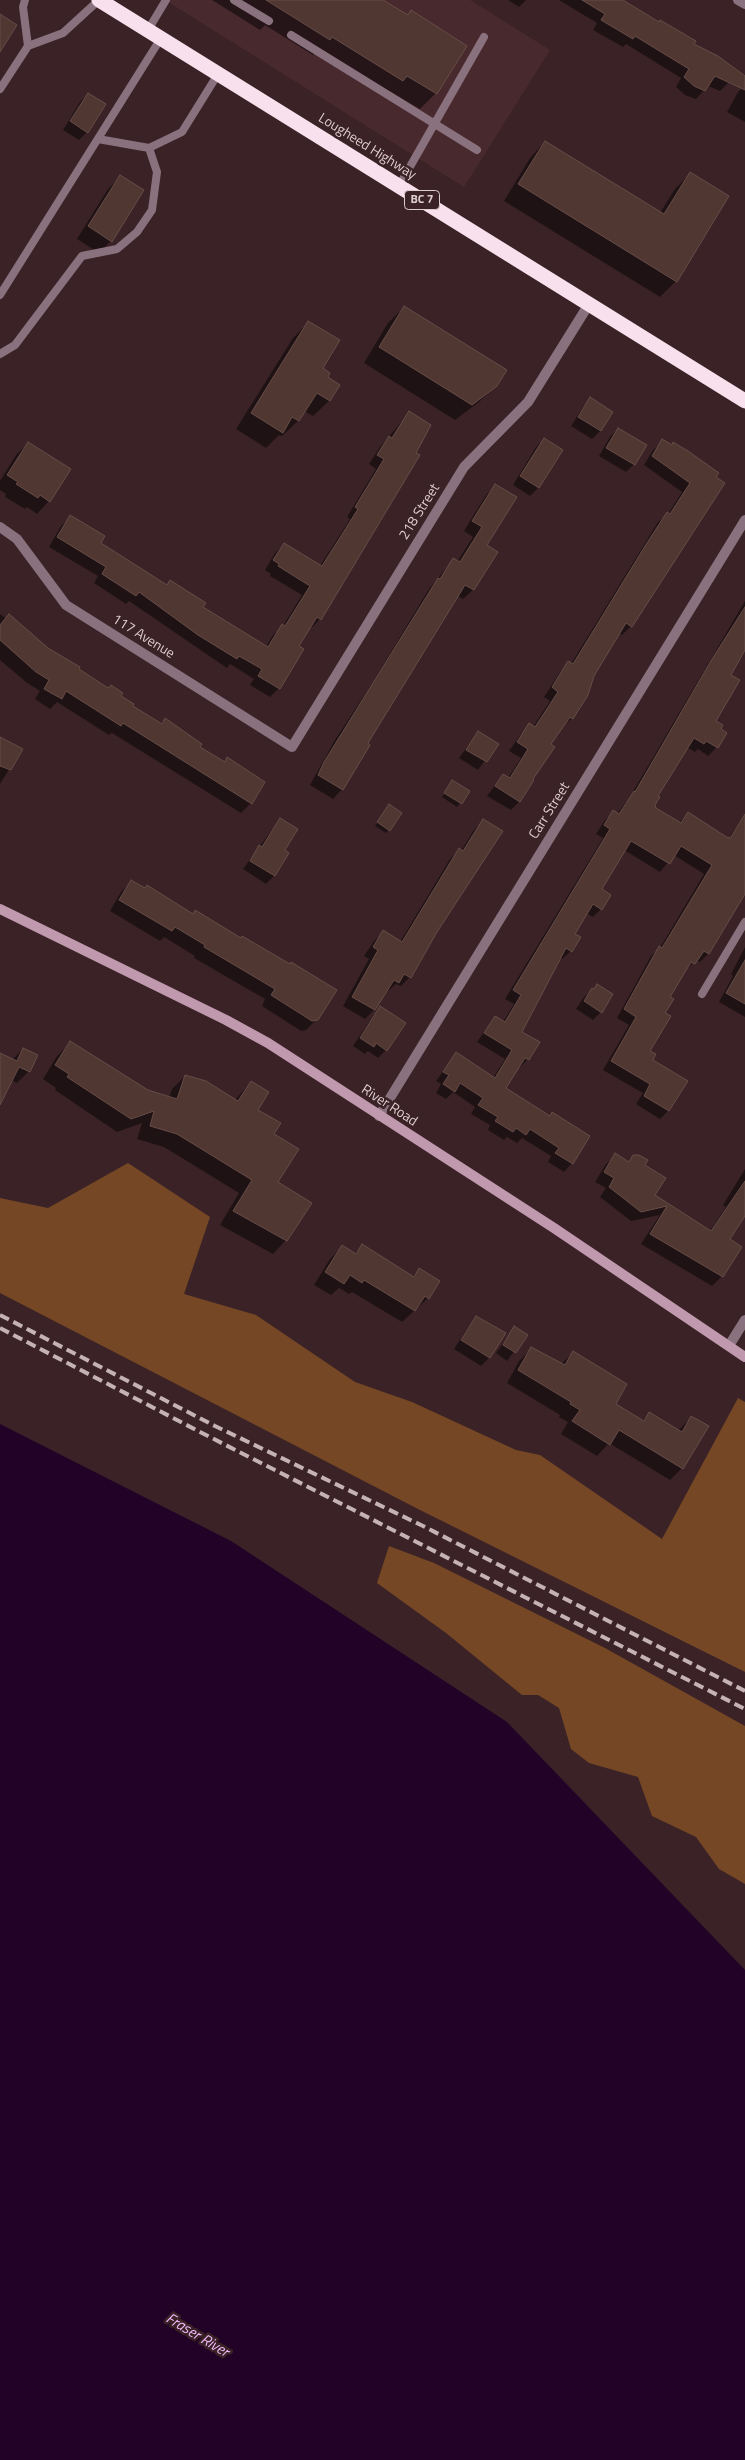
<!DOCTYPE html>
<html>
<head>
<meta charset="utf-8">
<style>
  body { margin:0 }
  canvas { display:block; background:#3a2226 }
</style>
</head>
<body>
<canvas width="745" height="2460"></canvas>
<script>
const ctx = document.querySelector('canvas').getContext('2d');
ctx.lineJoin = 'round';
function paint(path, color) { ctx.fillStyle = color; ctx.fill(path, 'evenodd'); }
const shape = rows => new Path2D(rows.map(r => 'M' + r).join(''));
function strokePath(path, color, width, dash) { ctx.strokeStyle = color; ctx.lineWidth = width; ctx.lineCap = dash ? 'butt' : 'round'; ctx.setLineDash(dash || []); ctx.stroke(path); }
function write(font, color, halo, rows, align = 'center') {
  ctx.font = font + ' "Titillium Web",sans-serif'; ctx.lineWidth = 5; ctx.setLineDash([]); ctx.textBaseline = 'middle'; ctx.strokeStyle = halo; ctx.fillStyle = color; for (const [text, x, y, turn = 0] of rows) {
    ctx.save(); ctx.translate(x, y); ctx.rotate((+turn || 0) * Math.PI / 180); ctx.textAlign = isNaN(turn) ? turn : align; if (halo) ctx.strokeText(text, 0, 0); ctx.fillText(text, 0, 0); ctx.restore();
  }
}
const built = shape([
  [165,0,470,0,550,50,464,187]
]);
const forest = shape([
  [128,1163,210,1217,184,1294,256,1315,355,1382,412,1402,516,1450,540,1455,662,1539,738,1398,745,1402,745,1672,418,1509,0,1293,0,1198,48,1208],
  [389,1546,434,1563,605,1648,745,1726,745,1884,719,1869,696,1837,652,1816,638,1777,589,1763,571,1749,559,1708,538,1695,522,1695,446,1633,377,1583]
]);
const water = shape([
  [0,1424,231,1541,507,1722,745,1970,745,2460,0,2460]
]);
const shadow = shape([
  [212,0,381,0,407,16,411,12,465,46,436,93,420,109,391,92,387,96,316,52,313,55,265,25,260,30],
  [508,0,526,0,519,7],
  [559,0,624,0,628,4,694,42,692,45,729,82,720,91,708,86,696,99,685,95,676,87,681,78,626,44,623,47,593,30,597,23],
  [745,85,745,122,727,112,738,92],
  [88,94,87,132,79,140,63,130,80,102],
  [545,142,660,213,675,189,691,173,676,281,660,297,504,201,530,158],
  [120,177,111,241,99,253,77,239,108,189],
  [404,307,496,386,479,402,455,420,364,363,388,323],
  [309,322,321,368,326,378,329,401,313,416,304,411,298,421,282,436,279,435,266,448,236,429,293,338],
  [591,399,611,413,600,431,592,439,571,426,583,407],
  [409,413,385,508,388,509,320,619,311,628,309,627,279,688,270,697,250,685,254,679,230,664,227,668,129,601,126,604,94,583,98,576,49,547,61,526,70,517,100,543,266,647,273,635,283,626,302,595,270,576,271,574,265,570,275,553,284,544,320,566,350,519,347,517,376,469,369,464,380,447],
  [618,429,634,464,626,472,599,456,610,437],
  [544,439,562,450,538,488,530,496,513,485,536,447],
  [662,441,717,473,631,626,622,635,619,633,593,675,572,718,562,726,550,745,531,780,532,781,519,802,511,810,487,796,503,775,508,778,521,758,509,751,521,734,530,725,533,727,550,701,544,697,560,672,568,663,571,664,658,522,668,514,682,492,644,465,653,450],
  [28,443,49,501,37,514,27,507,25,509,5,497,6,494,0,490,0,481,16,455],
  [496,485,486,545,497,552,473,590,463,599,458,596,367,744,342,789,333,799,310,785,335,740,371,685,429,589,453,560,457,562,473,537,464,531,486,495],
  [745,601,745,647,731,670,714,721,717,747,708,756,698,749,695,752,687,747,656,796,654,804,655,809,679,823,688,813,728,839,745,815,745,893,708,954,700,962,696,960,684,971,669,997,649,1051,651,1060,686,1081,668,1111,660,1119,636,1104,643,1093,603,1070,629,1025,617,1018,651,956,660,948,704,874,674,855,660,872,624,850,600,889,601,909,593,917,586,913,573,934,571,951,562,959,560,958,520,1032,538,1043,528,1059,519,1068,518,1067,504,1089,549,1117,552,1114,572,1163,564,1172,548,1162,551,1156,522,1138,517,1143,507,1137,504,1140,488,1130,490,1125,471,1114,475,1107,453,1092,446,1099,436,1093,441,1084,436,1081,456,1054,493,1078,505,1059,477,1042,495,1017,503,1022,514,1004,505,999,603,838,596,834,605,820,613,812,617,814,631,795],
  [0,614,48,649,132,706,160,724,165,720,199,747,224,762,228,759,251,803,241,813,112,733,109,735,57,702,50,709,35,699,40,691,26,682,0,660],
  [478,733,497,744,478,770,459,758],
  [0,738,21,750,0,784],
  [449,786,468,792,457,807,442,797],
  [389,806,389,830,386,833,375,826],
  [280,819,284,851,288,854,274,876,266,884,243,869],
  [483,821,410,977,401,986,396,984,388,991,386,990,374,1010,365,1019,343,1006,369,959,364,956,374,941,383,932,400,942,450,859,459,850,461,851,474,830],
  [131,882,240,939,317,1019,306,1030,301,1031,262,1006,265,999,194,958,195,956,164,937,160,941,110,911,121,892],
  [745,947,745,1017,719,1002,733,976,731,974],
  [597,986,601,1012,593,1020,576,1009,584,997],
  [380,1008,386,1050,378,1058,368,1051,365,1054,353,1046,373,1016],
  [70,1043,147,1092,169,1098,172,1089,185,1076,234,1101,251,1082,277,1183,286,1240,273,1254,220,1225,239,1193,164,1147,137,1139,142,1123,117,1132,55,1090,56,1088,43,1079,57,1056],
  [23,1049,29,1071,17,1083,11,1080,0,1096,0,1054,12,1060],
  [616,1155,628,1162,634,1156,643,1165,654,1196,709,1232,726,1207,723,1205,745,1169,745,1214,728,1240,722,1276,712,1286,641,1244,660,1215,631,1221,600,1197,606,1188,595,1182,606,1164],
  [362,1246,412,1277,419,1270,428,1298,402,1322,352,1292,349,1294,339,1288,331,1295,314,1285,330,1259,342,1247,354,1254],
  [476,1318,504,1334,489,1358,481,1366,454,1349,469,1326],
  [515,1328,526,1335,507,1361,496,1353],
  [531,1349,561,1364,573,1353,614,1404,642,1421,649,1414,678,1431,691,1417,682,1468,670,1480,609,1443,597,1456,561,1434,568,1422,559,1417,560,1415,507,1383,519,1361]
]);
const building = shape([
  [266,0,383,0,408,15,411,10,467,46,437,94,407,76,403,81,332,37,330,40,266,0],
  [582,0,623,0,659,22,660,20,696,41,694,44,718,56,745,76,745,90,715,76,705,91,694,86,684,77,689,69,635,36,633,39,601,20,605,14,582,0],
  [0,14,17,25,0,52,0,14],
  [88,93,106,104,88,133,70,121,88,93],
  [545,141,664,214,690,172,729,196,677,282,518,184,545,141],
  [120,175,144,190,112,242,88,226,120,175],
  [404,306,507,370,497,386,472,405,379,347,404,306],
  [308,321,340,340,323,368,330,373,328,377,340,385,330,401,317,393,299,421,292,417,283,433,251,413,308,321],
  [590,397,613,412,601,431,578,417,590,397],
  [409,411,431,425,416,453,420,455,321,620,317,617,299,646,304,649,280,689,258,676,262,669,239,656,237,659,198,635,139,592,136,596,102,574,106,567,57,537,70,515,105,536,101,543,167,585,170,580,206,603,203,607,268,647,282,624,285,626,310,586,278,566,279,564,273,560,284,543,322,566,358,509,355,507,384,459,377,455,389,436,392,438,409,411],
  [618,428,647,445,635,465,606,448,618,428],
  [544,438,563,450,539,488,520,476,544,438],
  [662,439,672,445,673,442,688,451,719,473,716,477,725,483,632,627,626,623,594,676,588,695,573,719,570,717,551,744,555,747,533,779,534,780,520,802,495,786,503,774,510,778,528,749,517,742,529,723,535,727,558,692,552,687,568,661,573,664,645,546,667,512,670,514,690,483,652,456,662,439],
  [28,442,71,469,50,502,40,495,38,498,16,484,18,482,7,475,28,442],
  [495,484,517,497,487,545,498,552,474,590,465,585,368,743,370,745,343,790,318,775,324,762,438,578,440,579,453,558,460,562,482,527,472,521,495,484],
  [745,607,745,650,731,675,740,680,716,721,723,725,721,729,727,733,718,748,706,741,704,744,694,738,658,796,660,797,655,805,656,808,681,823,688,812,728,838,731,837,745,814,745,894,709,954,704,951,695,964,691,962,670,997,674,999,665,1013,671,1016,650,1051,656,1054,653,1060,688,1081,669,1111,644,1096,650,1084,611,1061,636,1017,624,1009,659,946,662,948,712,865,681,846,670,864,631,841,602,889,611,895,602,910,593,904,575,934,581,937,572,952,566,948,522,1032,540,1042,529,1060,525,1058,506,1088,550,1116,552,1112,590,1136,573,1164,555,1153,559,1148,530,1129,526,1135,516,1128,513,1132,495,1121,498,1117,478,1105,483,1098,460,1083,455,1092,443,1084,449,1075,443,1072,456,1052,495,1078,512,1050,484,1033,495,1016,505,1022,521,995,513,990,610,829,604,825,613,810,619,814,634,791,635,792,712,659,745,607],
  [9,614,48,648,80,667,79,669,108,688,111,685,123,693,121,696,134,704,133,706,162,724,165,718,202,744,200,747,225,762,227,757,265,782,252,804,123,723,121,726,66,691,62,699,44,689,49,680,36,672,0,640,0,625,9,614],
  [478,731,499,744,487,762,466,750,478,731],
  [0,737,23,749,11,770,0,766,0,737],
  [452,780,470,791,462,804,444,793,452,780],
  [389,804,402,813,390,831,377,822,389,804],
  [280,818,298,829,285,850,289,853,275,876,250,861,259,845,262,847,280,818],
  [483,819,503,831,437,932,411,978,404,974,399,983,394,980,375,1010,352,997,378,950,373,947,383,930,402,942,459,848,463,851,483,819],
  [131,880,145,888,147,885,193,914,195,910,241,938,242,936,290,964,291,962,337,990,318,1020,312,1021,271,995,275,989,204,947,205,945,175,927,172,931,119,900,131,880],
  [745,960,745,1004,726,993,745,960],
  [597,984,613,994,602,1013,584,1001,592,988,594,989,597,984],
  [380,1006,406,1023,387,1051,376,1043,374,1047,360,1038,380,1006],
  [70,1041,148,1090,177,1099,185,1075,206,1081,238,1101,251,1081,269,1092,258,1110,281,1123,274,1134,299,1149,278,1182,312,1203,287,1241,233,1211,252,1180,177,1134,150,1126,154,1111,131,1119,67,1077,69,1074,55,1065,70,1041],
  [23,1048,38,1055,30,1072,19,1067,0,1105,0,1053,17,1061,23,1048],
  [615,1153,629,1162,633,1155,639,1155,648,1160,645,1165,666,1178,655,1195,711,1231,745,1181,745,1216,730,1239,742,1247,723,1277,650,1234,667,1206,641,1212,609,1187,614,1178,604,1172,615,1153],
  [362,1244,414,1277,419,1268,440,1281,429,1299,425,1296,415,1311,364,1280,362,1283,350,1275,344,1284,325,1272,342,1245,356,1254,362,1244],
  [476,1316,506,1333,490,1358,461,1340,476,1316],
  [514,1326,528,1335,516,1353,503,1345,514,1326],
  [531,1347,565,1365,573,1351,627,1384,616,1404,644,1421,649,1412,682,1432,691,1416,709,1426,683,1469,619,1430,610,1445,572,1421,580,1410,570,1404,571,1402,518,1370,531,1347]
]);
const lane = shape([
  [25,0,23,7,28,46,63,33,99,0],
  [234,0,269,21],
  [148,30,166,0],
  [291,35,477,150],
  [0,89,28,46],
  [98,139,149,148,182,132,218,74],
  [399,186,484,37],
  [0,295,161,38],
  [0,354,15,345,82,256,117,249,137,232,152,210,157,172,149,148],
  [702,994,745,922]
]);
const street = shape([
  [738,0,745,4],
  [0,527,17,539,66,605,292,747,464,467,528,402,589,304],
  [379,1116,745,520],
  [730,1344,745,1320]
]);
const secondary = shape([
  [0,909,226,1020,268,1043,554,1228,745,1357]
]);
const highway = shape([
  [99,0,745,401]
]);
const rail = shape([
  [0,1315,215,1426,423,1526,745,1691],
  [0,1328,202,1433,745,1709]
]);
const shields = [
  [422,200,35]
];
const shieldNames = [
  ["BC 7",422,200]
];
const streetNames = [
  ["Lougheed Highway",367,147,32],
  ["218 Street",420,512,-58],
  ["117 Avenue",143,637,32],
  ["Carr Street",550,811,-58],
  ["River Road",389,1106,33]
];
const waterNames = [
  ["Fraser River",197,2336,31]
];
paint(built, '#48292e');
paint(forest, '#754725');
paint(water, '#220227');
paint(shadow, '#0007');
paint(building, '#503732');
strokePath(building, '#674c47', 1);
strokePath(lane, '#89717e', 8);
strokePath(street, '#89717e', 10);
strokePath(secondary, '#c099ae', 10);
strokePath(highway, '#f9e0ed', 15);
strokePath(rail, '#c4b2b4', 4, [10, 5]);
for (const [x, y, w] of shields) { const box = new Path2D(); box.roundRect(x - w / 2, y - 9.5, w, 19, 4); ctx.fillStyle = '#3a2226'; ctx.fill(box); strokePath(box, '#decdcf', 1); }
write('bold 12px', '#decdcf', null, shieldNames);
write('14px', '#decdcf', '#3a2226', streetNames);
write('italic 15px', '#f5bbff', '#3a2226', waterNames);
</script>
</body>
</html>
